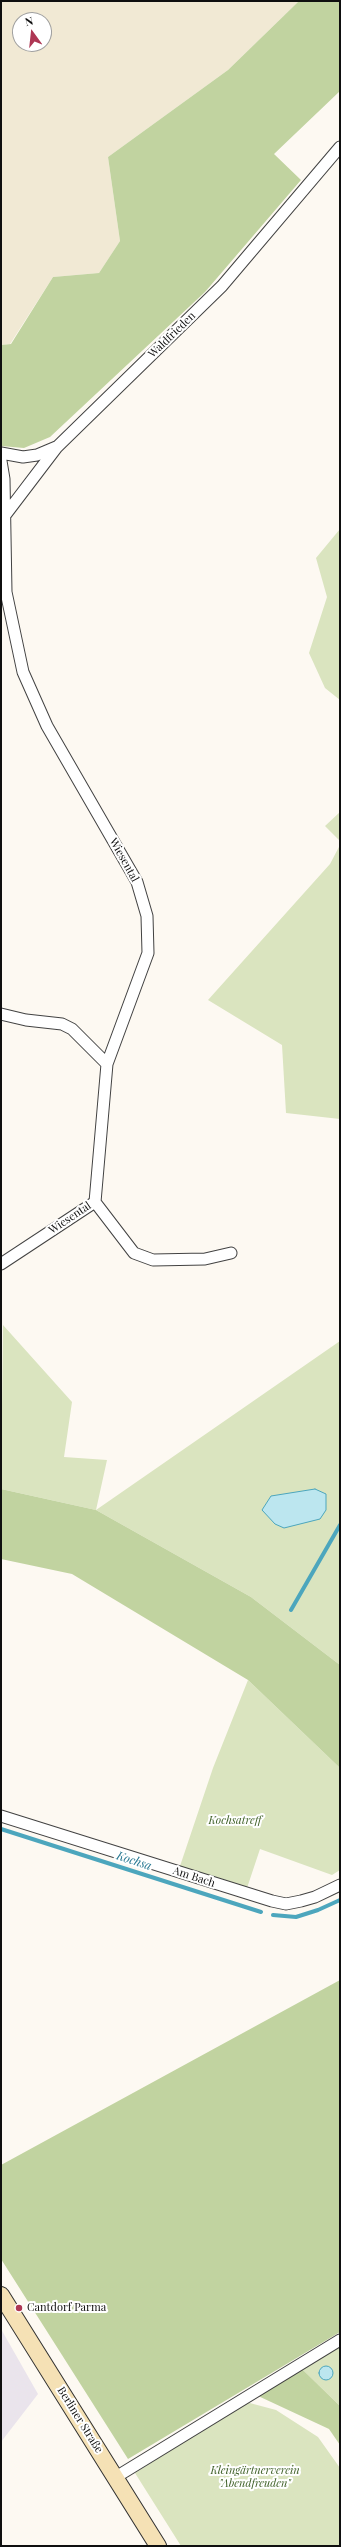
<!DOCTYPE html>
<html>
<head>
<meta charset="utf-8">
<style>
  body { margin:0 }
  #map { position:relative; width:341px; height:2547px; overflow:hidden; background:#fdf9f2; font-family:"Playfair Display",serif }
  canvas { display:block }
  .frame { position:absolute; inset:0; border:2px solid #0f0f0f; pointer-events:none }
  .north { position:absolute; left:12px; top:12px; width:40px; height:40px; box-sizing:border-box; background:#fff; border:1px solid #9f9f9f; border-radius:50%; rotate:345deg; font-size:11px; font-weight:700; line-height:16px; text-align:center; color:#0f0f0f }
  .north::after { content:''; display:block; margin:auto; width:14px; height:18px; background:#ae3754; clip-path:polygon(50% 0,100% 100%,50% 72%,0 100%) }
</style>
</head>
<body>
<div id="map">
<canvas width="341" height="2547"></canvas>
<div class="frame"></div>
<div class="north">N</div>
</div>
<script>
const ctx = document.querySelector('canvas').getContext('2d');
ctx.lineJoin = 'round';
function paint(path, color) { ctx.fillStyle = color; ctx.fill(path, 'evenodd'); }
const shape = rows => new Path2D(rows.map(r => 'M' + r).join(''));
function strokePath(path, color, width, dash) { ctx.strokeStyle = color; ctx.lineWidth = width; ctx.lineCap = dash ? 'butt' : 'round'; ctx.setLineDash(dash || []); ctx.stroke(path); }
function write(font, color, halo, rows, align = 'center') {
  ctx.font = font + ' "Playfair Display",serif'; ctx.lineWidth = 4; ctx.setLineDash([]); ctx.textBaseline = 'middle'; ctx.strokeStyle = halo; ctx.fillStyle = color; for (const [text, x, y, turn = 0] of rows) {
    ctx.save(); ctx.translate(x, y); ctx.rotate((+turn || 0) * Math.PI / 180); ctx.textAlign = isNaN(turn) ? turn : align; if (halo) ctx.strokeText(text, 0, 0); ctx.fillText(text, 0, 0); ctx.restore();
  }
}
const industrial = shape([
  [1,2329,38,2394,1,2442]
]);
const farmland = shape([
  [1,1,299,1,228,70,108,157,120,241,99,273,53,277,10,344,1,345],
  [20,20,44,20,44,44,20,44]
]);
const green = shape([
  [340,529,340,700,325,688,309,653,327,597,316,558],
  [340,812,340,841,325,826],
  [340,845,340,1119,286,1113,282,1045,208,1000,330,864],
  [3,1325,72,1402,64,1457,107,1460,96,1510,340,1341,340,1665,251,1597,96,1510,1,1489],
  [248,1680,340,1768,340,1870,332,1875,260,1849,246,1891,179,1869,213,1768],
  [340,2346,340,2406,302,2369],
  [246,2402,276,2410,318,2437,340,2468,340,2546,181,2546,135,2473]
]);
const forest = shape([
  [299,1,340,1,340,91,274,154,301,180,205,292,50,437,24,448,1,446,1,345,11,344,53,277,99,273,120,241,108,157,228,70],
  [1,1489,96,1510,251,1597,340,1665,340,1768,248,1680,72,1574,1,1559],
  [340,1980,340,2332,128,2459,1,2259,1,2165],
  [302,2369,340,2406,340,2445,329,2429,256,2395]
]);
const water = shape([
  [315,1489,326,1494,326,1510,320,1519,284,1528,275,1524,262,1510,271,1496,315,1489],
  '319 2373a7 7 0 1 1 14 0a7 7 0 1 1-14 0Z'
]);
const stream = shape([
  [291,1610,340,1525],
  [1,1829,261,1912],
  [273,1915,296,1917,318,1910,340,1900]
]);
const street = shape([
  [1,453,23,457,37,455,56,447],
  [1,461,4,479,6,592,23,672,47,726,137,882,147,916,148,953,107,1064,95,1202],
  [3,518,57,447,222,286,340,147],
  [1,1014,26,1020,62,1024,72,1029,107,1064],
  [95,1202,134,1253,153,1260,205,1259,231,1253],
  [1,1264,95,1202],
  [1,1816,272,1901,286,1904,301,1901,315,1897,340,1885],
  [116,2477,340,2340]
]);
const secondary = shape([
  [1,2295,158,2546]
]);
const markers = [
  [19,2308,4,"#ae3754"]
];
const streetNames = [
  ["Waldfrieden",172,335,-44],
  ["Wiesental",124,860,61],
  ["Wiesental",70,1218,-34],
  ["Am Bach",194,1877,18],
  ["Berliner Straße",80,2420,58]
];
const parkNames = [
  ["Kochsatreff",235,1821],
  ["Kleingärtnerverein",255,2471],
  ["\"Abendfreuden\"",255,2484]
];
const poiNames = [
  ["Cantdorf Parma",27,2308]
];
const waterNames = [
  ["Kochsa",134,1861,18]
];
paint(industrial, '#eae4ec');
paint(farmland, '#f1e9d4');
paint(green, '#dae4bf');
paint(forest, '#c1d3a0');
paint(water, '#bce6ef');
strokePath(water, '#4ca6bd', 1);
strokePath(stream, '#4ca6bd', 4);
strokePath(street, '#424242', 13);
strokePath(secondary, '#313131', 18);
strokePath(street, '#fff', 11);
strokePath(secondary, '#f5e1b5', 16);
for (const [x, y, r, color] of markers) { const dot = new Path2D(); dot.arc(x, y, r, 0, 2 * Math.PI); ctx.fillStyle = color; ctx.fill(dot); strokePath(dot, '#fff', 1.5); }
write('11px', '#0f0f0f', '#fff', streetNames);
write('italic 11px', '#3d5f26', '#fff', parkNames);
write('11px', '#0f0f0f', '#fff', poiNames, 'left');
write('italic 12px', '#277892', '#fff', waterNames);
</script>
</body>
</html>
